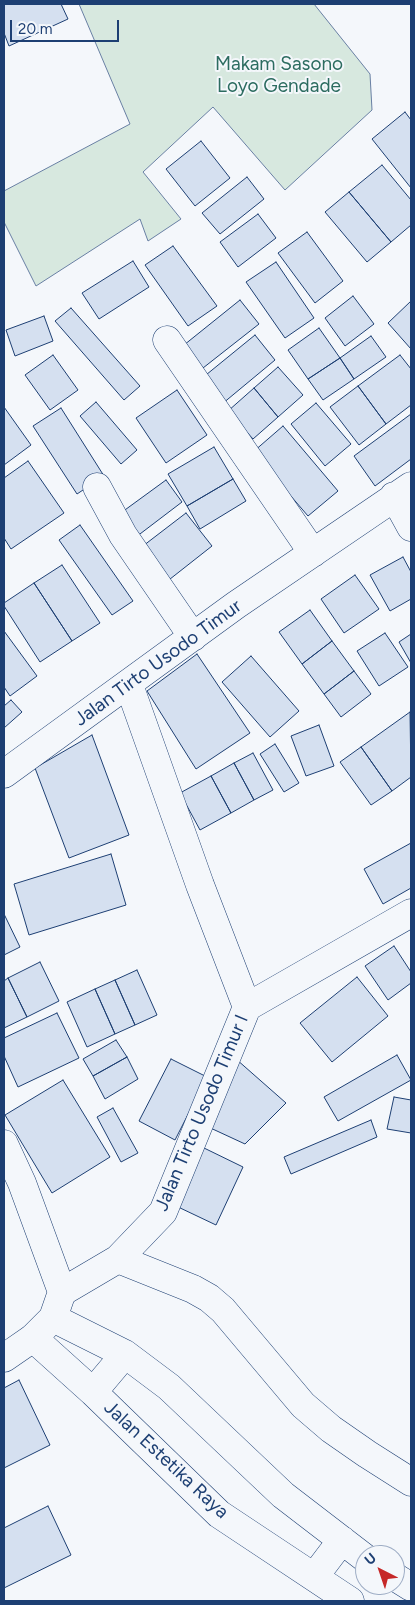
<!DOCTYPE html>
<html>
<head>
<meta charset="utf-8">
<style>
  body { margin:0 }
  #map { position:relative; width:415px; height:1605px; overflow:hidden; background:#f4f7fb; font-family:Figtree,sans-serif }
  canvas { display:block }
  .frame { position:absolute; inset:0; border:5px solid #1d3f73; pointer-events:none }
  .north { position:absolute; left:355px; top:1545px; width:50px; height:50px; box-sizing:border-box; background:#f4f7fb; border:1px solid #9eadc5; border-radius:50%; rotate:319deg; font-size:14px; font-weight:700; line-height:20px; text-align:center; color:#1d3f73 }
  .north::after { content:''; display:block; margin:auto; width:18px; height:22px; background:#c62828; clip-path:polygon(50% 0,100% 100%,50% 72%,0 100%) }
  .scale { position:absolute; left:10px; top:20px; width:109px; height:22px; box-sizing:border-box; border:2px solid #1d3f73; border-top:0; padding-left:6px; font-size:15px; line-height:18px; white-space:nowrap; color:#1d3f73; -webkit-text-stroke:4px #f4f7fb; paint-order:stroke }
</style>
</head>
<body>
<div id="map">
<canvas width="415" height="1605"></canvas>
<div class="frame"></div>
<div class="north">U</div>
<div class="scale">20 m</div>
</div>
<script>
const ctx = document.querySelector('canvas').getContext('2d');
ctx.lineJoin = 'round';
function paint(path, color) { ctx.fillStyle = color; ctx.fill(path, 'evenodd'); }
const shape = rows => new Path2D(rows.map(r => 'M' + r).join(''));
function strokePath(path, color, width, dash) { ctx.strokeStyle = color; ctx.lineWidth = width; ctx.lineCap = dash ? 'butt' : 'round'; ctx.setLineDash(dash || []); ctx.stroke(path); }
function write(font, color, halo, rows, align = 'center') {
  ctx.font = font + ' Figtree,sans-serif'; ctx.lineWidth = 4; ctx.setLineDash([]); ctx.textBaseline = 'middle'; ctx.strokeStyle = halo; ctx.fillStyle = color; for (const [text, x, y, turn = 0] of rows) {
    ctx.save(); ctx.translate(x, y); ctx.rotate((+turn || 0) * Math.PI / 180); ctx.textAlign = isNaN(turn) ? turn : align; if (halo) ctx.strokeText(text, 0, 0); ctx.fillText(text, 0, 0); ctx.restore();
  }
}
const green = shape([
  [79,4,314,4,370,74,372,110,285,190,213,107,143,172,181,219,148,241,140,219,36,286,4,222,4,191,130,124,79,4]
]);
const building = shape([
  [4,4,61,4,68,19,9,46,4,33,4,4],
  [405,112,411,120,411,188,372,139,405,112],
  [201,141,230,178,195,206,166,169,201,141],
  [382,165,411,200,411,225,391,242,349,192,382,165],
  [247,177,264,199,220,234,202,213,247,177],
  [349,192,391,242,367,262,325,212,349,192],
  [258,214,276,238,238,267,220,242,258,214],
  [307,232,343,281,315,303,278,253,307,232],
  [173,246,217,306,188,326,145,265,173,246],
  [133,261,149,287,99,319,82,293,133,261],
  [276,262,314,318,285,338,246,282,276,262],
  [353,296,374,324,345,346,325,318,353,296],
  [240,300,259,324,203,368,184,345,240,300],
  [411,301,411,349,388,323,411,301],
  [71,308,140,386,124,400,55,321,71,308],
  [44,316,53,341,15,356,6,330,44,316],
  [319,328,340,358,308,379,288,350,319,328],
  [255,335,275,360,222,404,201,379,255,335],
  [371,336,386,357,354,379,340,358,371,336],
  [53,355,78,390,50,410,25,375,53,355],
  [400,355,411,369,411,405,386,424,358,386,400,355],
  [340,358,354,379,323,400,308,379,340,358],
  [278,367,303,395,278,417,254,388,278,367],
  [358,386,386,424,359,445,330,407,358,386],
  [254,388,278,417,253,439,228,411,254,388],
  [177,390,207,435,166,463,136,418,177,390],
  [96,402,137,450,121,464,80,416,96,402],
  [316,403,351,444,325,466,291,424,316,403],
  [4,407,31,445,4,465,4,407],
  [61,408,104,476,77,494,33,426,61,408],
  [411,414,411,459,375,486,354,456,411,414],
  [283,426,338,491,308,516,253,452,283,426],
  [214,447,233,479,187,506,168,474,214,447],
  [28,461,64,513,11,549,4,538,4,478,28,461],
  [233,479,246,501,200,529,187,506,233,479],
  [166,480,182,502,136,537,118,515,166,480],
  [186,513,212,546,165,583,139,549,186,513],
  [80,525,133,601,112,615,59,540,80,525],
  [403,557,411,572,411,599,390,611,370,575,403,557],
  [62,565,100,623,72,641,34,583,62,565],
  [355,575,379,609,344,633,321,599,355,575],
  [34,583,72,641,40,662,4,606,4,603,34,583],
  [310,610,332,641,302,664,279,632,310,610],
  [4,631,37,676,10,696,4,687,4,631],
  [385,633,408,667,379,686,357,651,385,633],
  [411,634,411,663,399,642,411,634],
  [332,641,354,671,324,694,302,664,332,641],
  [197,654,250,733,196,769,147,691,197,654],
  [251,656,299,711,270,737,222,682,251,656],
  [354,671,371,694,341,717,324,694,354,671],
  [11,700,22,712,4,728,4,706,11,700],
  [410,712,411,777,392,791,361,747,410,712],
  [319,725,334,766,306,776,291,736,319,725],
  [92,735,129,835,69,858,35,768,92,735],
  [275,744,299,783,284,792,260,754,275,744],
  [361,747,392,791,371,805,340,762,361,747],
  [253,753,273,790,254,800,234,763,253,753],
  [234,763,254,800,231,813,211,776,234,763],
  [211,776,231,813,200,830,180,793,211,776],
  [411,843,411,888,383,904,364,869,411,843],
  [111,854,126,905,29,935,14,884,111,854],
  [4,914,20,947,4,955,4,914],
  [394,946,411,972,411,983,388,1000,365,966,394,946],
  [40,962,59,1001,27,1017,8,978,40,962],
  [137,970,157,1015,135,1025,115,980,137,970],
  [357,977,388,1016,332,1062,300,1023,357,977],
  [8,978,27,1017,4,1028,4,981,8,978],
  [115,980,135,1025,115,1034,95,989,115,980],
  [95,989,115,1034,87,1047,67,1002,95,989],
  [57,1013,79,1058,18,1087,4,1056,4,1038,57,1013],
  [116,1040,127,1057,93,1076,83,1059,116,1040],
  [397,1055,411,1080,338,1121,324,1097,397,1055],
  [127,1057,138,1079,105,1099,93,1076,127,1057],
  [171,1059,207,1077,175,1140,139,1121,171,1059],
  [236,1059,286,1103,245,1144,204,1125,236,1059],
  [63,1080,110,1157,52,1193,5,1115,63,1080],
  [394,1097,411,1100,411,1133,387,1129,394,1097],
  [113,1108,138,1153,121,1162,97,1117,113,1108],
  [371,1120,377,1137,291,1174,284,1157,371,1120],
  [204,1148,243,1167,216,1225,176,1206,204,1148],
  [19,1380,50,1445,4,1468,4,1388,19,1380],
  [48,1506,71,1555,4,1588,4,1528,48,1506]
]);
const street = shape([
  [167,340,313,553],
  [97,487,123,535,193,637],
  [394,496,411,527],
  [129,685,200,885,247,1007],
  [4,774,236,605,411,486],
  [118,1259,193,1289,209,1298,223,1310,303,1405,331,1429,367,1454,411,1482],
  [62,1292,118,1259,163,1212,247,1007,411,913],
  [53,1318,125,1354,169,1387,283,1495,365,1558],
  [33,1338,93,1392,219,1514,350,1601],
  [93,1392,125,1354],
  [314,1577,342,1540],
  [395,1577,411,1587]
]);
const secondary = shape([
  [4,1144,22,1183,62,1292,53,1318,33,1338,4,1358]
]);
const parkNames = [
  ["Makam Sasono",279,64],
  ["Loyo Gendade",279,86]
];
const streetNames = [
  ["Jalan Tirto Usodo Timur",158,663,-36],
  ["Jalan Tirto Usodo Timur I",202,1113,-67],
  ["Jalan Estetika Raya",166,1460,43]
];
paint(green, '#d7e8df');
strokePath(green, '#687fa3', 1);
paint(building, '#d5e0f0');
strokePath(building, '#1d3f73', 1);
strokePath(street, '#1d3f73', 29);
strokePath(secondary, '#1d3f73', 29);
strokePath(street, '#f4f7fb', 28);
strokePath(secondary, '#f4f7fb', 28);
write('19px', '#2c6c60', '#f4f7fb', parkNames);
write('19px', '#1d3f73', '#f4f7fb', streetNames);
</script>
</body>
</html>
